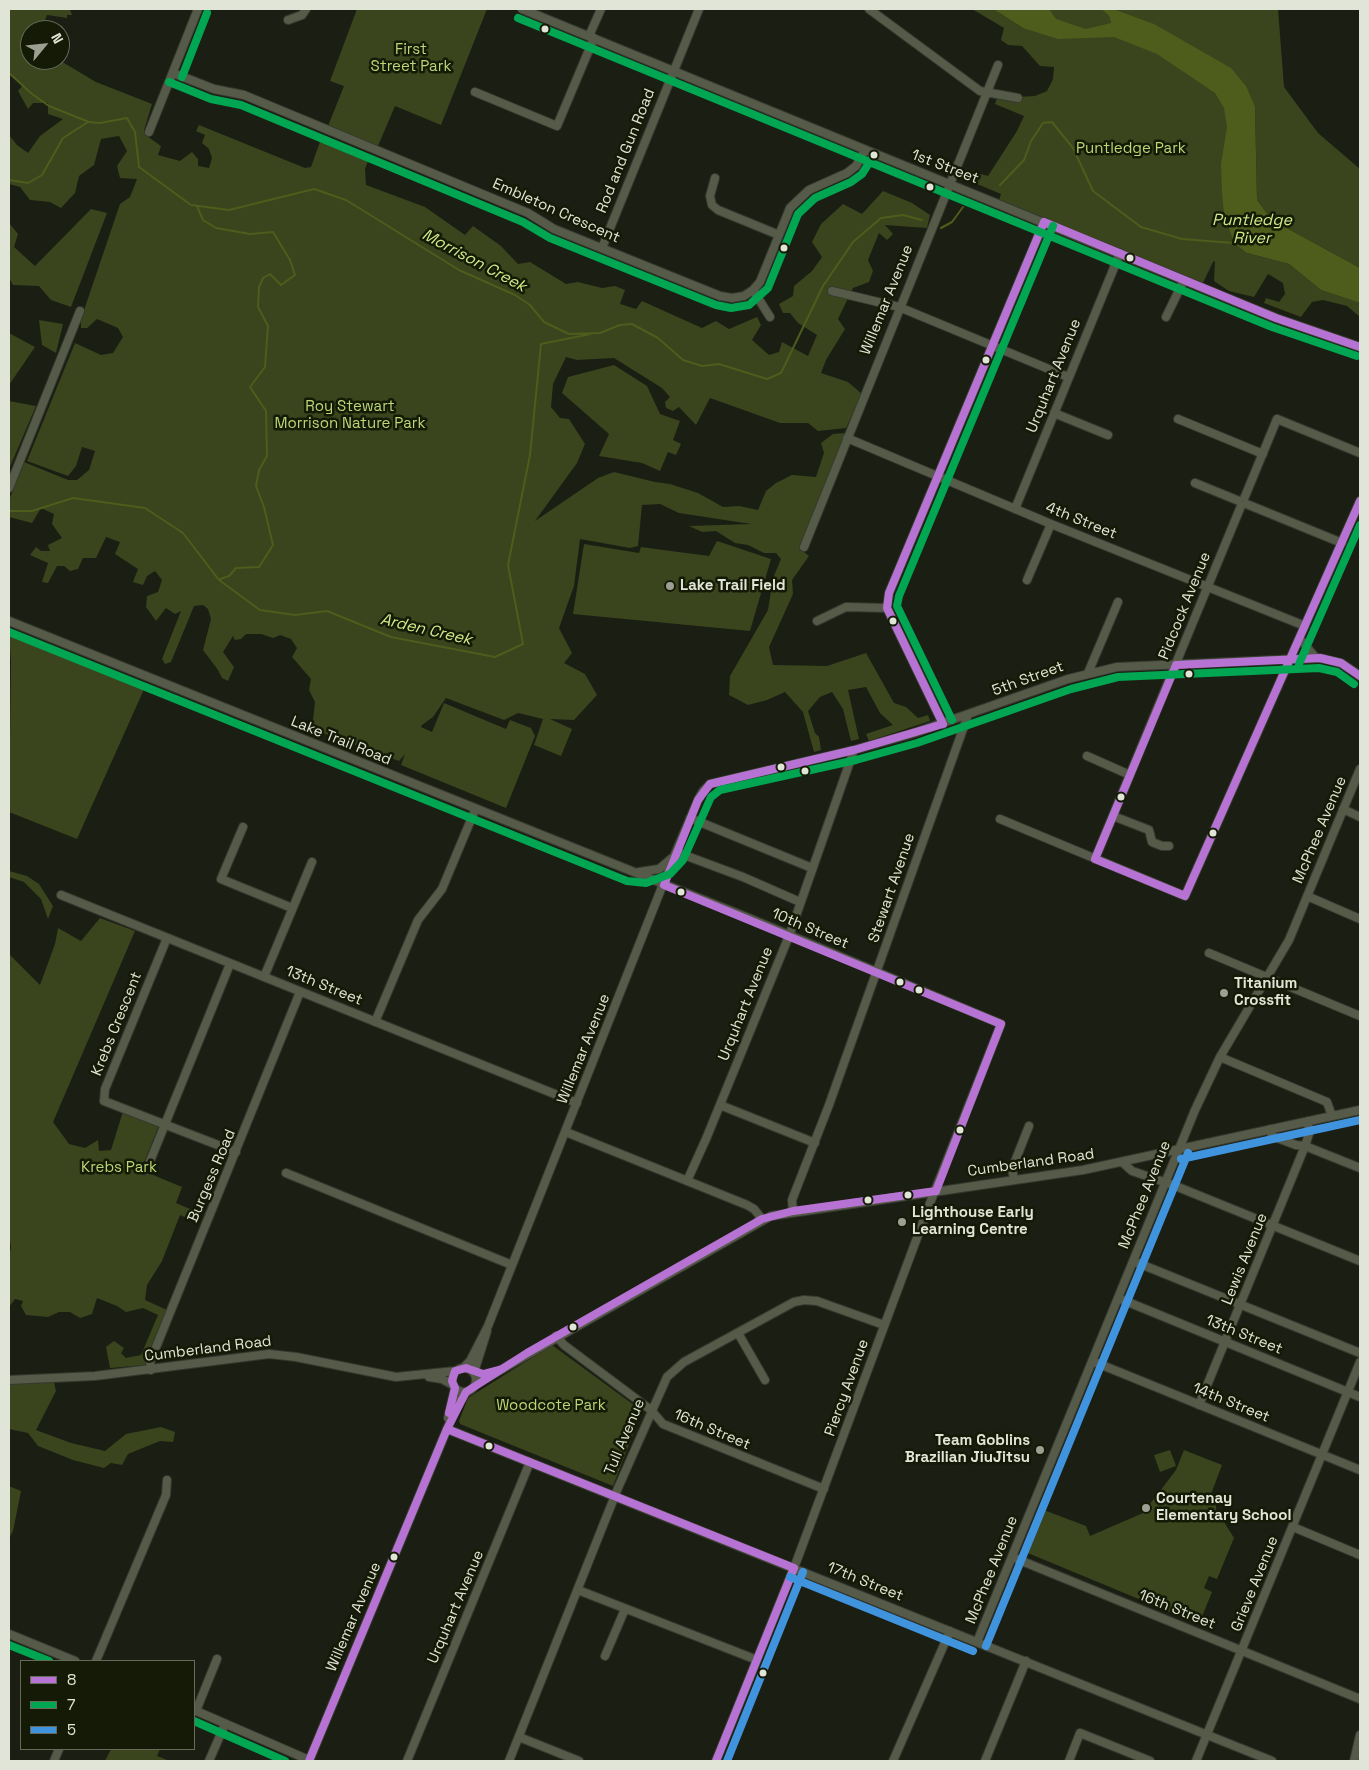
<!DOCTYPE html>
<html>
<head>
<meta charset="utf-8">
<style>
  body { margin:0 }
  #map { position:relative; width:1369px; height:1770px; overflow:hidden; background:#1b1e13; font-family:"Space Grotesk",sans-serif }
  canvas { display:block }
  .frame { position:absolute; inset:0; border:10px solid #e1e5d7; pointer-events:none }
  .legend { position:absolute; left:20px; top:1660px; width:175px; height:90px; box-sizing:border-box; background:#141a05; border:1px solid #666b59; margin:0; padding:6px 9px; list-style:none; font-size:15px; color:#e1e5d7 }
  .legend li { display:flex; align-items:center; gap:10px; height:25px }
  .legend b { width:25px; border:1px solid #666b59 }
  .north { position:absolute; left:20px; top:20px; width:50px; height:50px; box-sizing:border-box; background:#141a05; border:1px solid #666b59; border-radius:50%; rotate:62deg; font-size:14px; font-weight:700; line-height:20px; text-align:center; color:#e1e5d7 }
  .north::after { content:''; display:block; margin:auto; width:18px; height:22px; background:#9c9f92; clip-path:polygon(50% 0,100% 100%,50% 72%,0 100%) }
</style>
</head>
<body>
<div id="map">
<canvas width="1369" height="1770"></canvas>
<div class="frame"></div>
<ul class="legend">
<li><b style="height:6px;background:#b673d3"></b>8</li>
<li><b style="height:6px;background:#00a651"></b>7</li>
<li><b style="height:6px;background:#4094de"></b>5</li>
</ul>
<div class="north">N</div>
</div>
<script>
const ctx = document.querySelector('canvas').getContext('2d');
ctx.lineJoin = 'round';
function paint(path, color) { ctx.fillStyle = color; ctx.fill(path, 'evenodd'); }
const shape = rows => new Path2D(rows.map(r => 'M' + r).join(''));
function strokePath(path, color, width, dash) { ctx.strokeStyle = color; ctx.lineWidth = width; ctx.lineCap = dash ? 'butt' : 'round'; ctx.setLineDash(dash || []); ctx.stroke(path); }
function write(font, color, halo, rows, align = 'center') {
  ctx.font = font + ' "Space Grotesk",sans-serif'; ctx.lineWidth = 5; ctx.setLineDash([]); ctx.textBaseline = 'middle'; ctx.strokeStyle = halo; ctx.fillStyle = color; for (const [text, x, y, turn = 0] of rows) {
    ctx.save(); ctx.translate(x, y); ctx.rotate((+turn || 0) * Math.PI / 180); ctx.textAlign = isNaN(turn) ? turn : align; if (halo) ctx.strokeText(text, 0, 0); ctx.fillText(text, 0, 0); ctx.restore();
  }
}
const green = shape([
  [9,9,70,9,72,15,67,15,67,18,47,15,41,30,30,30,30,60,59,60,96,82,152,104,144,130,147,136,161,146,158,155,180,161,192,152,198,159,198,166,209,168,212,158,209,149,202,143,205,135,196,131,199,125,305,168,311,167,322,136,370,156,365,169,366,185,425,207,465,235,473,226,501,246,518,264,530,262,566,284,578,282,602,288,615,286,625,290,620,304,636,309,642,301,702,328,716,321,729,329,757,317,761,325,752,340,769,355,779,352,782,342,808,356,817,335,798,323,790,313,783,313,779,304,793,296,794,286,812,271,822,257,812,242,821,224,843,204,862,214,883,191,912,203,930,215,927,228,885,225,893,234,887,240,879,233,868,260,873,271,869,282,853,288,838,319,845,329,826,360,821,373,848,382,862,394,846,428,818,431,808,423,780,423,710,398,696,425,679,407,673,411,666,408,665,402,670,397,662,388,614,358,577,360,566,357,553,384,551,407,560,418,569,419,585,444,577,463,535,521,598,478,614,472,655,482,670,484,698,493,723,507,739,506,758,510,766,491,776,483,792,475,816,477,824,453,821,443,833,434,845,433,800,549,809,556,792,580,793,594,769,647,773,665,827,666,866,653,894,703,906,707,918,718,928,715,930,721,869,741,866,734,893,725,880,713,866,687,848,690,859,739,851,741,843,709,832,692,820,697,808,711,815,733,819,737,821,750,814,752,803,712,785,692,767,700,748,705,729,695,730,676,768,610,773,578,781,559,776,553,764,553,748,545,735,543,716,531,702,532,689,526,751,524,679,513,660,504,642,505,638,546,630,548,580,539,574,586,559,628,572,653,564,663,585,674,597,695,574,720,550,719,572,729,561,756,534,745,543,719,518,713,504,720,446,698,433,717,422,725,421,727,432,732,444,703,506,729,510,720,531,728,535,736,506,808,401,765,405,754,399,761,312,729,315,702,309,690,311,679,292,657,297,648,291,639,280,635,273,638,261,634,246,634,241,639,235,640,233,636,223,652,234,667,228,681,222,678,218,670,203,650,211,619,208,609,203,605,194,606,171,662,165,664,162,659,181,611,175,614,166,608,156,621,146,607,147,596,158,592,162,580,155,571,147,576,143,585,133,582,138,569,115,554,120,542,106,537,96,558,83,558,78,569,70,571,64,566,57,566,48,583,42,582,48,563,30,555,36,547,41,551,50,551,48,545,62,538,52,524,54,514,41,508,32,523,9,517,9,500,24,462,68,480,77,480,89,470,95,451,82,447,76,466,68,476,27,461,75,343,101,355,113,353,123,337,118,328,97,319,87,328,81,328,81,319,120,204,130,197,137,179,120,178,117,166,127,151,119,136,101,139,94,165,79,176,75,193,61,208,50,202,30,200,20,187,9,184,9,135,17,145,28,153,40,136,63,119,48,114,48,103,33,103,28,109,18,91,23,85,9,73],
  [357,9,487,9,441,125,395,106,378,146,328,126,344,86,330,81],
  [972,9,993,9,1023,28,1049,9,1101,9,1109,16,1111,23,1153,47,1227,100,1247,253,1289,264,1321,290,1360,303,1360,317,1347,306,1323,300,1312,302,1301,317,1264,303,1266,298,1279,302,1285,294,1283,283,1268,274,1254,297,1229,291,1214,281,1215,261,1213,262,1201,287,998,203,1001,194,965,179,969,171,988,176,1017,131,1024,116,995,104,997,98,1035,96,1047,91,1053,79,1054,67,1040,66,1022,46,1008,45,1001,40,1004,28],
  [1113,9,1278,9,1284,87,1318,133,1360,169,1360,268,1272,220,1257,200,1255,107],
  [91,209,107,213,71,307,51,300,39,286,13,285,9,278,9,223,18,234,14,247,35,266],
  [39,320,63,324,56,353,42,345],
  [9,333,35,347,9,385],
  [614,365,647,386,660,414,680,421,673,440,681,444,676,455,668,452,660,471,642,463,599,456,609,434,562,393,568,377],
  [9,401,36,406,9,469],
  [717,541,771,559,750,631,573,614,584,544,639,553,641,547,709,556],
  [9,629,145,687,77,839,9,812,11,662],
  [9,871,27,876,39,884,53,906,48,919,41,899,24,882,9,877],
  [100,918,135,931,53,1122,69,1144,85,1148,98,1140,99,1151,111,1150,124,1108,159,1125,141,1170,182,1187,176,1203,197,1212,193,1221,180,1215,162,1261,147,1285,145,1300,167,1310,145,1365,110,1368,106,1347,114,1341,124,1348,121,1353,126,1358,141,1355,158,1315,143,1308,126,1312,117,1306,97,1298,92,1314,80,1318,70,1312,59,1312,48,1317,26,1315,21,1306,23,1301,15,1299,9,1307,9,1255,11,1248,9,1233,9,954,40,985,55,944,58,928,81,941],
  [552,1345,642,1411,613,1486,460,1424,459,1421,468,1398],
  [53,1378,56,1391,36,1430,71,1443,105,1451,126,1434,161,1427,175,1432,173,1442,160,1441,128,1454,122,1465,111,1463,104,1468,73,1460,38,1446,28,1433,9,1429,9,1380],
  [1170,1450,1176,1466,1160,1472,1154,1455],
  [1184,1450,1222,1465,1208,1502,1216,1505,1216,1509,1234,1538,1217,1579,1209,1576,1204,1588,1212,1592,1199,1624,1023,1551,1041,1509,1086,1526,1090,1536,1143,1513,1176,1470],
  [9,1486,21,1491,13,1531,9,1538],
  [111,1749,160,1749,157,1756,170,1761,105,1761]
]);
const water = shape([
  [993,9,1049,9,1056,19,1086,29,1111,23,1109,16,1101,9,1113,9,1154,24,1231,68,1246,86,1255,107,1257,200,1272,220,1360,268,1360,303,1321,290,1289,264,1247,253,1234,243,1224,213,1222,193,1221,164,1227,127,1224,108,1215,93,1157,54,1114,37,1058,39,1023,28]
]);
const stream = shape([
  [9,73,32,94,49,106,89,122,100,123,127,118,135,132,139,167,191,205,229,210,314,189,346,200,459,270,515,295,530,305,544,322,569,334,600,333,620,325,632,324,658,338,683,360,702,366,719,364,767,379,781,373,823,286,853,242,881,218,903,215,922,220],
  [9,180,28,183,42,175,63,138,88,122],
  [1000,185,1024,160,1031,141,1043,123,1052,122,1073,148,1093,191,1141,227,1182,239,1234,243],
  [197,206,203,220,216,228,250,234,273,232,290,260,295,275,281,285,270,274,263,278,259,287,258,307,268,326,265,367,250,387,266,411,267,456,259,470,256,486,264,507,273,545,259,567,236,568,229,576,220,579],
  [941,228,952,222,963,207],
  [9,511,32,511,73,498,145,508,183,533,219,580,260,610,295,615,327,611,391,637,495,657,523,644,508,565,530,455,541,344,591,334]
]);
const minor = shape([
  [522,9,1276,318,1360,347],
  [869,9,980,91,1018,98],
  [288,20,302,15,306,9],
  [589,36,601,9],
  [173,73,214,89,244,95,528,213,554,229,720,296,732,298,744,296,753,290,760,282,790,208,809,190,847,173,856,166,865,150],
  [475,92,557,126,594,38],
  [149,132,198,9],
  [715,178,710,196,712,205,718,210,779,235],
  [602,248,699,9],
  [753,290,770,317],
  [832,291,899,307,1068,377],
  [1166,317,1184,280],
  [1054,413,1108,435],
  [1178,419,1263,454],
  [847,438,1051,524,1305,626],
  [1195,483,1342,543],
  [9,488,80,311],
  [1015,509,1120,253],
  [804,547,998,65],
  [1027,580,1051,524],
  [9,621,751,919,1001,1024,930,1203,797,1560,716,1761],
  [817,621,846,607,887,608],
  [1300,639,1316,658],
  [1088,673,1118,602],
  [943,724,887,608,889,593,1044,222],
  [1087,756,1130,775],
  [1343,809,1360,817],
  [1113,816,1149,830,1152,842,1162,846,1169,846],
  [690,818,812,868],
  [1000,819,1185,896,1360,501],
  [243,827,221,879,292,908],
  [676,852,743,877,800,902],
  [1095,859,1277,419,1360,453],
  [639,872,659,869,672,858],
  [61,895,577,1103],
  [1307,896,1360,919],
  [167,938,105,1089,104,1101,236,1152],
  [1209,953,1360,1016],
  [264,977,312,862],
  [375,1022,418,920,442,889,475,810],
  [1220,1057,1327,1102,1332,1116],
  [720,1105,815,1143],
  [1270,1129,1272,1136,1296,1145,1305,1146,1360,1168],
  [566,1132,747,1205,754,1209,762,1219],
  [1122,1162,1132,1171,1173,1185,1360,1261],
  [146,1171,230,964],
  [286,1173,512,1265],
  [1014,1179,1012,1169,1029,1126],
  [687,1181,706,1139,789,936,854,750],
  [793,1211,792,1200,829,1105,968,715],
  [1133,1261,1360,1353],
  [1118,1298,1360,1397],
  [738,1333,765,1380],
  [556,1336,564,1345,651,1410,663,1424,824,1489],
  [1092,1361,1360,1470],
  '452 1380a12 12 0 1 1 24 0a12 12 0 1 1-24 0Z',
  [463,1368,470,1361,488,1326,675,854,698,800,703,791,710,784,854,750,914,733,1068,679,1117,667,1320,658,1341,663,1360,676],
  [151,1370,150,1362,300,992],
  [474,1372,487,1331],
  [429,1377,442,1379,453,1385],
  [9,1380,95,1376,269,1354,296,1357,396,1377,455,1371],
  [476,1384,771,1216,1083,1170,1360,1110],
  [1199,1405,1305,1146,1309,1134,1308,1121],
  [448,1418,455,1388],
  [447,1429,1272,1761],
  [1293,1527,1360,1555],
  [1012,1557,1360,1699],
  [578,1590,757,1660],
  [9,1634,75,1661],
  [977,1642,1195,1110,1220,1057,1289,940,1360,769],
  [605,1656,625,1609],
  [96,1661,166,1495,167,1480],
  [194,1710,309,1760],
  [196,1711,217,1659],
  [519,1737,579,1761],
  [54,1761,59,1749],
  [209,1761,225,1724],
  [309,1761,447,1429,460,1400,466,1392],
  [407,1761,530,1462],
  [509,1761,618,1488,667,1377,684,1362,794,1302,804,1300,817,1301,884,1325],
  [893,1761,950,1631],
  [985,1761,1026,1661],
  [1069,1761,1080,1733,1150,1761],
  [1196,1761,1360,1362],
  [1354,1761,1360,1735]
]);
const bus1 = shape([
  [1044,222,1276,318,1360,347],
  [1176,665,1320,658,1341,663,1360,676],
  [943,724,887,608,889,593,1044,222],
  [1095,859,1176,665],
  [1095,859,1185,896],
  [664,885,1001,1024],
  [664,885,698,800,710,784,854,750,943,724],
  [1185,896,1360,501],
  [936,1191,1001,1024],
  [449,1413,455,1388,452,1381,455,1371,466,1368,483,1374,502,1369],
  [447,1429,794,1568,716,1761],
  [309,1761,447,1429,466,1392,527,1353,762,1219,793,1211,936,1191]
]);
const bus2 = shape([
  [518,18,1272,327,1357,356],
  [182,77,207,13],
  [169,82,211,99,241,105,523,222,550,238,716,305,731,308,749,305,768,288,798,214,815,198,851,182,862,174,874,155],
  [9,632,627,881,646,883,670,874,683,860,711,797,720,790,856,760,917,743,1071,689,1118,677,1319,668,1337,672,1354,684],
  [1299,664,1360,525],
  [952,720,897,606,899,596,1053,226],
  [9,1645,49,1661],
  [194,1721,285,1761]
]);
const bus3 = shape([
  [1181,1159,1360,1120],
  [790,1577,973,1651],
  [986,1646,1188,1153],
  [727,1761,803,1572]
]);
const markers = [
  [545,29,4.5,"#e1e5d7"],
  [874,155,4.5,"#e1e5d7"],
  [930,187,4.5,"#e1e5d7"],
  [784,248,4.5,"#e1e5d7"],
  [1130,258,4.5,"#e1e5d7"],
  [986,360,4.5,"#e1e5d7"],
  [670,586,5,"#9c9f92"],
  [893,621,4.5,"#e1e5d7"],
  [1189,674,4.5,"#e1e5d7"],
  [781,767,4.5,"#e1e5d7"],
  [805,771,4.5,"#e1e5d7"],
  [1121,797,4.5,"#e1e5d7"],
  [1213,833,4.5,"#e1e5d7"],
  [681,892,4.5,"#e1e5d7"],
  [900,982,4.5,"#e1e5d7"],
  [919,990,4.5,"#e1e5d7"],
  [1224,993,5,"#9c9f92"],
  [960,1130,4.5,"#e1e5d7"],
  [908,1195,4.5,"#e1e5d7"],
  [868,1200,4.5,"#e1e5d7"],
  [902,1222,5,"#9c9f92"],
  [573,1327,4.5,"#e1e5d7"],
  [489,1446,4.5,"#e1e5d7"],
  [1040,1450,5,"#9c9f92"],
  [1146,1508,5,"#9c9f92"],
  [394,1557,4.5,"#e1e5d7"],
  [763,1673,4.5,"#e1e5d7"]
];
const parkNames = [
  ["First",411,50],
  ["Street Park",411,67],
  ["Puntledge Park",1131,149],
  ["Roy Stewart",350,407],
  ["Morrison Nature Park",350,424],
  ["Krebs Park",119,1168],
  ["Woodcote Park",551,1406]
];
const streetNames = [
  ["Rod and Gun Road",626,151,-68],
  ["1st Street",945,167,21],
  ["Embleton Crescent",556,211,24],
  ["Willemar Avenue",887,300,-68],
  ["Urquhart Avenue",1054,376,-68],
  ["4th Street",1081,521,22],
  ["Pidcock Avenue",1185,606,-68],
  ["5th Street",1028,679,-20],
  ["Lake Trail Road",341,741,22],
  ["McPhee Avenue",1320,830,-67],
  ["Stewart Avenue",892,888,-71],
  ["10th Street",810,929,23],
  ["13th Street",324,986,22],
  ["Urquhart Avenue",746,1004,-68],
  ["Krebs Crescent",117,1024,-68],
  ["Willemar Avenue",584,1049,-68],
  ["Cumberland Road",1031,1163,-8],
  ["Burgess Road",212,1176,-67],
  ["McPhee Avenue",1145,1195,-68],
  ["Lewis Avenue",1245,1259,-68],
  ["13th Street",1244,1335,22],
  ["Cumberland Road",208,1349,-7],
  ["Piercy Avenue",847,1388,-70],
  ["14th Street",1231,1403,22],
  ["16th Street",712,1430,23],
  ["Tull Avenue",625,1437,-67],
  ["McPhee Avenue",992,1570,-68],
  ["17th Street",865,1582,22],
  ["Grieve Avenue",1255,1584,-68],
  ["Urquhart Avenue",456,1607,-67],
  ["16th Street",1177,1610,22],
  ["Willemar Avenue",354,1617,-67]
];
const poiNames = [
  ["Lake Trail Field",680,586],
  ["Titanium",1234,984],
  ["Crossfit",1234,1001],
  ["Lighthouse Early",912,1213],
  ["Learning Centre",912,1230],
  ["Team Goblins",1030,1441,"right"],
  ["Brazilian JiuJitsu",1030,1458,"right"],
  ["Courtenay",1156,1499],
  ["Elementary School",1156,1516]
];
const waterNames = [
  ["Puntledge",1252,221],
  ["River",1252,239],
  ["Morrison Creek",474,261,28],
  ["Arden Creek",426,630,13]
];
paint(green, '#3a441d');
paint(water, '#4e5d1c');
strokePath(stream, '#4e5d1c', 2);
strokePath(minor, '#36392f', 10);
strokePath(minor, '#555a49', 8);
strokePath(bus1, '#b673d3', 8);
strokePath(bus2, '#00a651', 8);
strokePath(bus3, '#4094de', 8);
for (const [x, y, r, color] of markers) { const dot = new Path2D(); dot.arc(x, y, r, 0, 2 * Math.PI); ctx.fillStyle = color; ctx.fill(dot); strokePath(dot, '#141a05', 2); }
write('15px', '#bdd777', '#141a05', parkNames);
write('15px', '#e1e5d7', '#141a05', streetNames);
write('bold 15px', '#e1e5d7', '#141a05', poiNames, 'left');
write('italic 16px', '#cfea89', '#141a05', waterNames);
</script>
</body>
</html>
